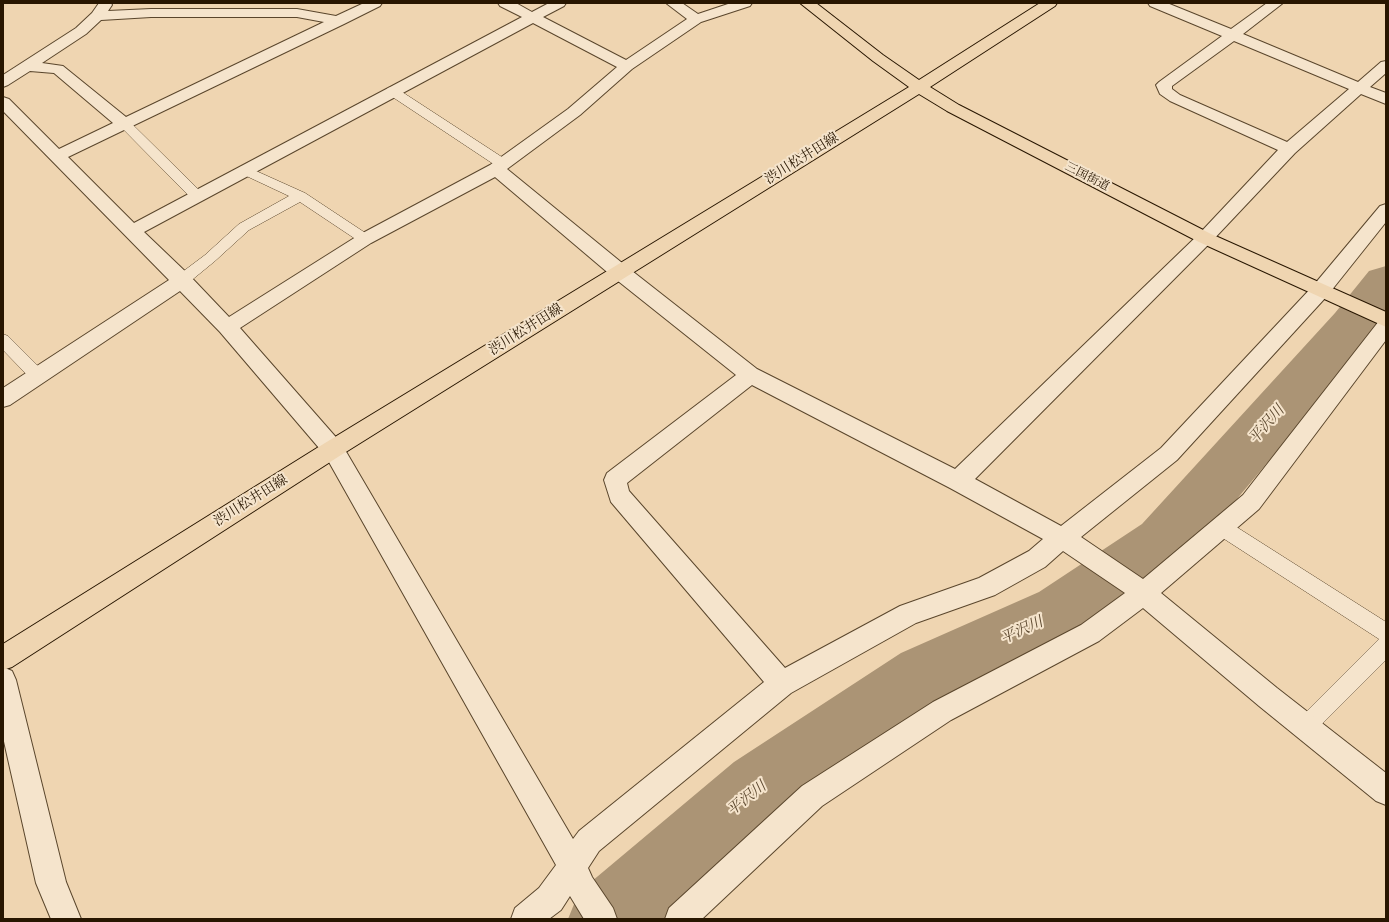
<!DOCTYPE html>
<meta charset="utf-8">
<style>
body{margin:0}
#map{position:relative;width:1389px;height:922px;overflow:hidden;background:#efd5b1;font-family:Alegreya,serif}
canvas{display:block}
.frame{position:absolute;inset:0;border:4px solid #281600;pointer-events:none}
</style>
<div id="map">
<canvas width="1389" height="922"></canvas>
<div class="frame"></div>
</div>
<script>
const ctx = document.querySelector('canvas').getContext('2d');
ctx.lineJoin = 'round';
const toPath = rows => new Path2D(rows.map(r => 'M' + r).join(''));
function fill(path, color) { ctx.fillStyle = color; ctx.fill(path, 'evenodd'); }
function trace(path, color, width, dash) { ctx.strokeStyle = color; ctx.lineWidth = width; ctx.lineCap = dash ? 'butt' : 'round'; ctx.setLineDash(dash || []); ctx.stroke(path); }
function drawText(font, color, halo, rows, align = 'center') {
  ctx.font = font + ' Alegreya,"Noto Serif JP",serif'; ctx.lineWidth = 4; ctx.setLineDash([]); ctx.textBaseline = 'middle'; ctx.strokeStyle = halo; ctx.fillStyle = color; for (const [text, x, y, turn = 0] of rows) {
    ctx.save(); ctx.translate(x, y); ctx.rotate((+turn || 0) * Math.PI / 180); ctx.textAlign = isNaN(turn) ? turn : align; if (halo) ctx.strokeText(text, 0, 0); ctx.fillText(text, 0, 0); ctx.restore();
  }
}
fill(toPath([
 [1386,266,1386,318,1371,339,1184,562,1083,634,947,699,784,812,664,919,568,919,579,892,734,762,901,653,1039,592,1142,524,1335,313,1369,271,1386,266]
]), '#ab9475');
const lane = toPath([
 [392,87,396,88,508,161,509,164,508,167,498,167,388,94,386,91,388,88,392,87],
 [125,120,129,121,202,193,204,196,202,199,197,200,192,199,121,127,119,124,121,121,125,120],
 [245,166,305,193,370,236,372,239,370,242,365,244,360,242,300,202,249,230,215,261,187,284,182,285,177,284,175,280,177,276,205,255,239,224,289,196,240,173,239,170,240,167,245,166],
 [3,334,8,336,44,372,46,376,44,380,38,382,32,380,3,350,3,334],
 [1221,519,1227,521,1386,622,1386,660,1312,734,1305,737,1298,734,1295,727,1298,720,1379,639,1215,533,1212,527,1215,521,1221,519]
]);
const street = toPath([
 [99,3,111,3,112,5,108,11,151,9,297,9,336,16,364,3,382,3,380,6,344,24,68,157,134,223,522,17,500,6,498,3,516,3,532,12,549,3,566,3,564,6,543,17,626,60,687,19,666,3,682,3,698,14,731,3,752,3,750,6,701,22,632,69,580,115,507,169,627,267,757,369,955,469,1199,234,1278,150,1170,101,1160,94,1156,85,1159,82,1222,36,1150,6,1148,3,1167,3,1231,29,1267,3,1283,3,1243,34,1358,82,1381,62,1386,61,1386,73,1370,87,1386,93,1386,104,1361,94,1295,153,1211,242,975,479,1061,526,1161,448,1313,286,1380,206,1386,204,1386,222,1327,296,1177,460,1081,537,1143,579,1243,495,1379,321,1386,319,1386,340,1259,509,1161,593,1277,688,1386,773,1386,805,1376,801,1259,706,1143,608,1099,641,951,720,822,806,702,919,665,919,669,908,802,786,933,702,1081,625,1125,593,1063,551,1045,567,995,595,916,623,791,693,599,851,588,868,592,877,613,908,617,919,584,919,570,896,561,910,549,919,511,919,515,908,539,888,556,865,325,455,220,332,180,291,10,405,3,407,3,388,169,280,3,111,3,97,9,99,59,149,113,123,54,73,30,71,8,85,3,87,3,75,76,28,92,13,99,3],
 [151,17,297,17,324,22,126,117,63,66,42,63,86,34,101,20,151,17],
 [533,23,617,67,568,109,490,165,359,235,229,317,189,275,144,232,533,23],
 [1234,41,1349,89,1287,142,1180,95,1172,89,1172,86,1234,41],
 [495,177,613,277,736,375,607,473,604,480,611,502,764,682,579,831,573,839,341,443,240,328,371,243,495,177],
 [752,385,950,488,1043,539,1029,551,979,578,900,606,785,668,629,491,627,483,752,385],
 [3,667,12,671,16,680,66,882,81,919,51,919,36,883,3,737,3,667]
]);
const primary = toPath([
 [800,3,816,3,883,55,919,80,1040,3,1057,3,1055,6,930,87,959,105,1211,234,1386,312,1386,327,1199,242,947,111,919,94,341,455,12,667,3,670,3,644,325,443,909,87,873,61,800,3]
]);
trace(lane, '#5a462c', 1);
trace(street, '#5a462c', 2);
trace(primary, '#281600', 2);
fill(lane, '#f5e4cc');
fill(street, '#f5e4cc');
fill(primary, '#efd5b1');
drawText('12px', '#281600', '#f5e4cc', [
 ["三国街道",1087,177,27]
]);
drawText('14px', '#281600', '#f5e4cc', [
 ["渋川松井田線",802,159,-32],
 ["渋川松井田線",526,330,-32],
 ["渋川松井田線",251,501,-32]
]);
drawText('italic 15px', '#5c482f', '#f5e4cc', [
 ["平沢川",1267,425,-49],
 ["平沢川",1022,631,-25],
 ["平沢川",747,799,-39]
]);
</script>
